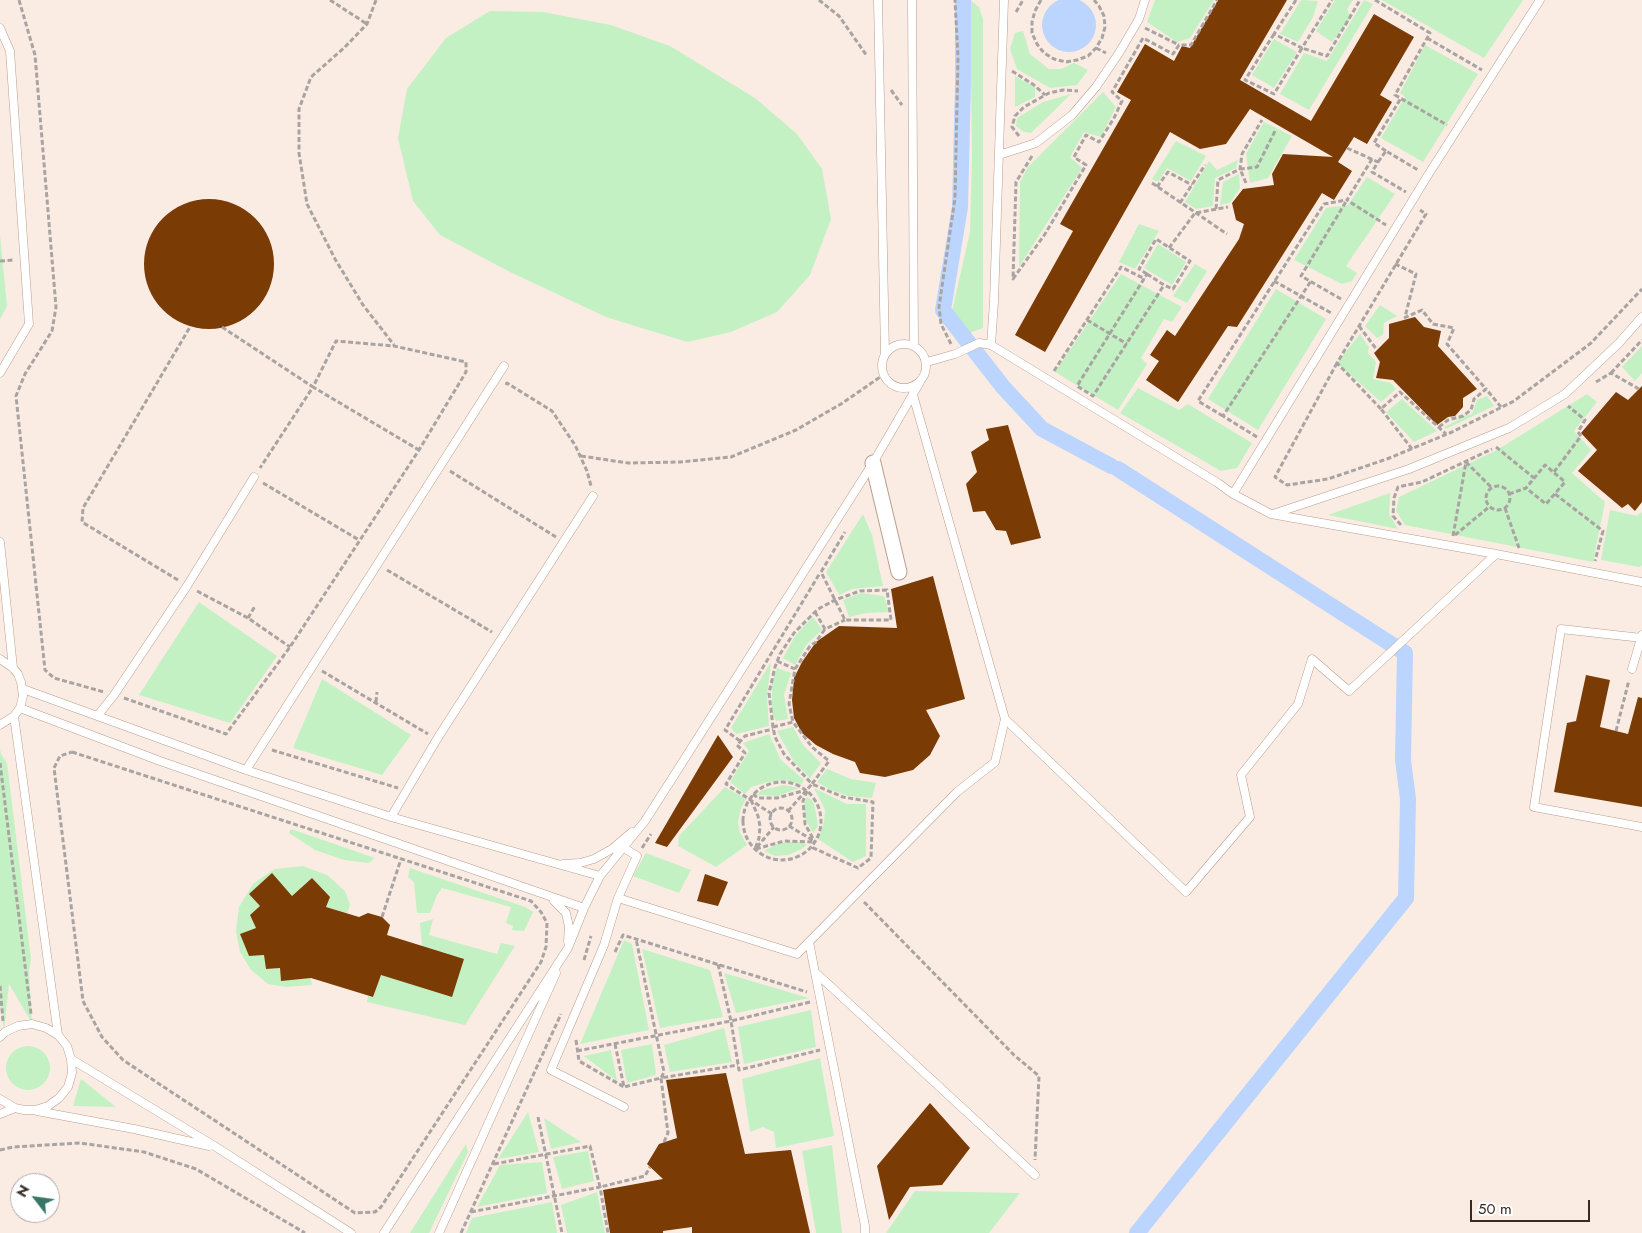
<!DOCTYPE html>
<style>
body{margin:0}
#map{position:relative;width:1642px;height:1233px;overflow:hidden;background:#fbfbfb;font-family:Jost,sans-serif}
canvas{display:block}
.north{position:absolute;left:10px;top:1173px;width:50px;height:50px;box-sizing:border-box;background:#fff;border:1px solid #afaaa8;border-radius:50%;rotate:300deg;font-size:14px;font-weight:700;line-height:20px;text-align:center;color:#362b25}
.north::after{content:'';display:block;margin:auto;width:18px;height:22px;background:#387766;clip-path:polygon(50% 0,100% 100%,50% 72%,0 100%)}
.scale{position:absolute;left:1470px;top:1200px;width:120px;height:22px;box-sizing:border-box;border:2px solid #362b25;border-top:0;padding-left:6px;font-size:15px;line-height:18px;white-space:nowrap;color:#362b25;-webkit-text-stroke:4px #fff;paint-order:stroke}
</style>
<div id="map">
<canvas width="1642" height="1233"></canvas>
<div class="north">N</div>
<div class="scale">50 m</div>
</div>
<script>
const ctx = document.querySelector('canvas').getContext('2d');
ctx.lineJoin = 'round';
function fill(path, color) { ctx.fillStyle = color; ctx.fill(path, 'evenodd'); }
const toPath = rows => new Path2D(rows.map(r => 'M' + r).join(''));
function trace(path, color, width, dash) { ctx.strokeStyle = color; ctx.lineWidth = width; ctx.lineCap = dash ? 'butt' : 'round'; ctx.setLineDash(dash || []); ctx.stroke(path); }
fill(toPath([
 [0,0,1642,0,1642,1233,0,1233],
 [20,1183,50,1183,50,1213,20,1213]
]), '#fbece3');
fill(toPath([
 [970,0,979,7,983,19,983,328,967,334,956,327,952,311,970,232,972,157],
 [1155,0,1214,0,1190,38,1177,42,1147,22],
 [1301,0,1318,1,1313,17,1298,42,1280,34],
 [1335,0,1353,0,1347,9,1351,18,1332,42,1316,31],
 [1364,0,1373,4,1309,110,1280,94,1304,53,1327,61],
 [1382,0,1523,0,1484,58],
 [490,11,543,12,611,25,670,46,755,98,797,134,822,169,831,219,810,275,777,312,731,332,687,342,606,317,510,272,440,235,413,201,398,138,407,89,446,38],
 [1023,31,1030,54,1049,69,1061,69,1074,63,1088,70,1077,85,1050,88,1017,69,1010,49,1015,33],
 [1274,39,1297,52,1274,88,1252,75],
 [1425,45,1478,74,1423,162,1381,138,1405,97,1400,93],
 [1015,76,1035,87,1035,97,1015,107],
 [1103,92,1116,107,1101,137,1084,132,1070,157,1082,168,1019,267,1020,182,1028,167],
 [1071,94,1031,133,1024,132,1016,126,1017,118,1043,102],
 [1264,122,1292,136,1268,178,1250,183,1246,154],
 [1176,141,1206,156,1191,181,1167,168,1158,182,1152,179],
 [1238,160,1236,168,1215,178,1213,206,1196,209,1185,202,1209,161,1217,170],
 [1239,174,1240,188,1230,203,1220,205,1223,182],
 [1367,177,1395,194,1346,266,1357,273,1352,281,1342,284,1294,260,1326,208,1348,205],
 [1139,224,1159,231,1135,269,1119,262],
 [0,235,7,306,0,319],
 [1158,244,1186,262,1172,285,1144,268],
 [1195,264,1207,271,1187,303,1173,296],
 [1121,274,1182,307,1172,322,1164,319,1141,358,1147,364,1118,410,1055,372],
 [1276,289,1326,319,1258,430,1208,399],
 [1380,305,1397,316,1384,323,1383,335,1377,338,1365,326],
 [1360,334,1369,347,1368,353,1376,362,1373,379,1391,383,1396,389,1381,402,1337,363],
 [1642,346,1642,373,1635,381,1622,367],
 [1138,388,1179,410,1188,404,1252,443,1237,468,1221,471,1120,413],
 [1587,394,1597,402,1574,431,1591,450,1572,473,1605,502,1593,562,1405,525,1396,511,1399,497,1497,450],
 [1487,396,1494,406,1446,429,1444,427,1458,420,1458,417,1472,414,1477,400],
 [1402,399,1437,431,1414,442,1386,412],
 [1390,493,1389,514,1398,529,1328,515],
 [1610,510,1637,516,1642,512,1642,565,1640,567,1601,560],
 [863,514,872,535,883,586,852,589,839,595,826,572],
 [861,593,884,596,889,612,866,613,849,617,843,600],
 [199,602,277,656,230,723,139,695],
 [813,617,822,630,806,645,795,665,783,658,795,636],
 [771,662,767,695,769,726,736,734,731,728],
 [777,668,791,673,784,695,788,719,776,721,772,714,772,683],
 [322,679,411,735,382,775,293,748],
 [793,727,803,745,821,763,810,778,794,762,777,731],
 [769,734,781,760,804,780,801,785,785,780,768,782,751,787,745,794,730,782,749,751,743,743],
 [0,749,1,754,7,763,31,959,29,972,32,1023,9,984,4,1030,0,1004],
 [827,769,851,779,876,783,872,798,848,796,831,790,817,782],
 [784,785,799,788,778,796,757,795,762,790],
 [725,787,746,799,741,808,738,822,740,833,747,845,716,867,678,846,679,836],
 [814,788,847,804,866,804,866,856,853,862,818,839,824,822,825,810],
 [807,797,813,801,816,813,818,826,813,833,805,818,804,804],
 [291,829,375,858,369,863,344,860,315,850,289,833],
 [790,842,800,842,807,845,800,850,788,855,775,856,764,851,777,844],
 [646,853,691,870,679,893,633,876],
 [303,866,327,875,345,891,350,905,347,913,326,907,329,897,312,878,292,896,272,874,249,894,260,906,250,915,256,928,240,934,249,956,264,955,266,969,280,968,281,980,311,978,312,985,286,987,268,984,251,970,240,952,236,931,239,907,253,884,264,876,275,869],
 [410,868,525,907,533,912,524,931,512,930,513,926,506,923,511,907,442,888,437,895,430,913,417,913,414,882,408,877],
 [433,919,429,935,497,954,501,943,515,946,465,1025,367,1002,368,996,373,997,381,975,422,946,420,923],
 [624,940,632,944,649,1030,580,1044],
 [642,949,710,970,723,1017,660,1028],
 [724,973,809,998,736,1013],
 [811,1010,816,1047,744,1064,738,1027],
 [724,1028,732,1062,670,1072,664,1045],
 [652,1044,656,1075,627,1083,621,1050],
 '6 1068a22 22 0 1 1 44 0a22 22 0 1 1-44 0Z',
 [611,1050,617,1081,584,1056],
 [820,1058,834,1136,776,1148,774,1132,763,1127,750,1132,742,1079],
 [81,1079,116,1107,73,1106],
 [528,1112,539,1152,498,1159],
 [544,1118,581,1142,551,1149],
 [466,1144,468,1152,429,1233,410,1233],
 [832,1145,842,1233,816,1233,802,1151],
 [588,1151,594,1181,562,1189,553,1157],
 [542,1162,547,1193,477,1207,500,1165],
 [915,1191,1020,1193,989,1233,886,1233],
 [597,1192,605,1233,567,1233,561,1205],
 [552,1202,557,1233,466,1233,472,1218]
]), '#c3f1c4');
fill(toPath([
 '1042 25a27 27 0 1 1 54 0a27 27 0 1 1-54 0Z'
]), '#bbd5fe');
trace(toPath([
 [963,0,963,83,960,207,943,310,1003,387,1042,429,1111,466],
 [1118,469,1405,653,1403,760,1408,799,1406,898,1137,1233]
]), '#bbd5fe', 16);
fill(toPath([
 [1218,0,1287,0,1240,80,1311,121,1374,14,1414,37,1380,95,1392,102,1367,144,1354,137,1338,162,1352,171,1334,200,1322,193,1237,327,1228,326,1178,402,1146,380,1159,361,1150,355,1167,330,1175,336,1239,239,1244,224,1236,220,1232,203,1243,189,1274,185,1272,174,1283,154,1333,157,1250,109,1226,144,1200,149,1170,132,1045,352,1015,335,1073,231,1060,224,1131,100,1117,92,1145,44,1174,61,1182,46,1190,48],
 '144 264a65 65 0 1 1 130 0a65 65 0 1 1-130 0Z',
 [1415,317,1424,327,1441,331,1438,346,1477,389,1463,398,1463,407,1455,416,1448,417,1437,425,1393,380,1376,378,1380,362,1374,353,1389,338,1389,324],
 [1642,386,1642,502,1635,511,1628,504,1622,508,1578,471,1597,450,1581,433,1616,392,1628,400],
 [1008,425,1041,538,1011,545,1006,531,996,530,985,511,973,512,966,484,977,472,971,452,989,440,986,429],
 [933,576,965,699,926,710,940,736,930,755,913,770,885,777,860,773,855,762,833,754,816,745,802,733,794,718,792,700,794,678,802,662,816,642,839,626,897,628,891,589],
 [1586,675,1610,680,1600,727,1628,734,1638,697,1642,698,1642,807,1554,792,1567,723,1576,721],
 [718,735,733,757,667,847,655,843],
 [272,873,292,896,312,878,330,897,326,907,359,917,368,913,382,917,390,925,387,935,464,959,452,997,381,975,373,997,311,978,281,981,280,968,266,969,264,955,249,956,240,934,256,928,250,915,260,906,249,894],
 [705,874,728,882,718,906,697,901],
 [726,1073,745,1154,791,1150,810,1233,692,1233,692,1227,663,1231,663,1233,610,1233,603,1190,663,1179,647,1164,659,1144,677,1138,666,1080],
 [930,1103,970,1148,942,1185,910,1187,889,1220,877,1166]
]), '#7a3b05');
const service = toPath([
 [878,0,885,354],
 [912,0,914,345],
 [0,28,10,51,29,324,0,373],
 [999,155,1036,143,1072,115,1096,87,1119,53,1139,19,1145,0],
 '882 366a22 22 0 1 1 44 0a22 22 0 1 1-44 0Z',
 [991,345,994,302,1004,0],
 [927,362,955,354,979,343,991,345,1218,483,1233,494,1271,514,1496,554,1642,582],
 [1233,494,1428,175,1540,0],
 [1273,514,1409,469,1509,428,1565,394,1619,343,1642,317],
 [0,542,13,668],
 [1642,638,1561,629,1534,807,1642,827],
 [0,659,13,668,18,674,21,682,23,696,20,708,14,716,0,725],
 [1632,669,1642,635],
 [23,689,246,770,391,817,600,876],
 [20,708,160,761,584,908],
 [98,715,114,695,187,586,254,477],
 [14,716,58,1035],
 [1005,719,1186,892,1250,817,1241,775,1298,704,1312,659,1349,691,1496,554],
 [246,770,504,366],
 [391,817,437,739,593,496],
 [563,864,580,863,594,859,612,849,632,832],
 [618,898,797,954,957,792,995,762,1005,719,913,395],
 [554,901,566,913,569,927,568,941],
 [809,942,865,1226,865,1233],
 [815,972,1035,1175],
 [0,1037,5,1032,18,1026,32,1024,46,1028,58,1035,67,1046,71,1059,72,1073,68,1087,59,1098,48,1106,35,1110,24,1110,15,1108,0,1099],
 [71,1059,216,1147,351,1233],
 [624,1107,551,1070,604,945,618,898,637,856,624,848],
 [37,1111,134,1129,209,1146],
 [0,1114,15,1108],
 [384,1233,568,948,584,908,600,876,645,821,873,463,920,382],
 [439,1233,556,973]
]);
const minor = toPath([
 [873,463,899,572]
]);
trace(service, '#ba9e8e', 9);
trace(minor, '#ba9e8e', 17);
trace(toPath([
 [19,0,35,55,56,307,52,331,25,374,16,396,45,670,54,678,104,692],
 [330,0,367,24],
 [376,0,367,24,344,48,311,77,299,109,299,153,307,204,335,259,363,305,394,345],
 [819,0,839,16,867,56],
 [1041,0,1035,11,1032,22,1032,33,1037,44,1044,53,1054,59,1066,62,1077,60,1088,56,1096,48,1102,38,1105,27,1104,16,1099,6,1094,0],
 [1296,0,1274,34,1302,48,1332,0],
 [1375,0,1430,33,1395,95,1447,125],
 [1016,12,1023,0],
 [1145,28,1179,45],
 [1274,34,1245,80,1274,94,1302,48,1327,56,1360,0],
 [1427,38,1482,70],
 [1096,48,1106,53],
 [1012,71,1034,85,1045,95],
 [891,90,902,105],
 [1019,136,1012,127,1015,116,1024,107,1049,93,1063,90,1078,91],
 [1347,148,1378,162,1372,172,1406,192],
 [1386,151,1374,143,1401,98],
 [1032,156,1016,182,1013,279,1045,234,1086,165,1074,157,1086,135,1099,142,1114,118,1122,101,1112,92,1143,38,1173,54,1179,45,1191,45,1217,0],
 [1372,159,1347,200,1386,225],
 [1378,162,1386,151,1418,170],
 [1152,183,1227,234],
 [1246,183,1240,169,1257,167,1276,129],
 [1157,187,1168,172,1192,185],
 [1180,203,1205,165],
 [1216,209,1218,180,1240,169,1242,154,1262,120],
 [1169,248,1195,213,1228,207],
 [0,261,14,260],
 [1395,264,1416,274,1405,317],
 [1147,274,1164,285,1093,396,1077,386,1147,274],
 [1147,274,1139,269,1156,239,1190,261,1173,289,1164,285],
 [1274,281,1333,314],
 [1341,299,1301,276,1347,200],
 [1404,318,1422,310,1433,324,1454,328,1447,344,1486,389],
 [1087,320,1127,344],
 [1359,326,1377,350],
 [222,327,313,387,260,468],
 [951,344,941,324,939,307,955,198,958,57,955,0],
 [1337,363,1275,477,1287,485,1328,479,1387,459,1452,432,1514,401,1591,343,1642,289],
 [1054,371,1121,267,1145,279],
 [1611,373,1642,340],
 [1596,382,1611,373,1639,389],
 [506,385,507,383,552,411,575,445,587,471,591,486],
 [1381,409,1337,363,1426,214,1420,210],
 [1223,416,1198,401,1324,204,1346,200],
 [1439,427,1448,420,1463,416,1471,410,1474,399,1486,389,1501,407],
 [1257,437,1223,416,1311,281],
 [1496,447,1534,478],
 [1412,449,1381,409,1400,392,1446,434],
 [581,456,628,463,680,462,731,457,796,430,841,404,883,375],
 [450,471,556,537],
 [1554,472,1581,436,1578,432,1585,420,1568,406],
 [263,483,359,540],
 '1486 498a12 12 0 1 1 24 0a12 12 0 1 1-24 0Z',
 [1509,494,1526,488,1545,465,1565,482,1546,504,1526,488],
 [1555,494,1603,531,1595,561],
 [1505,508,1519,548],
 [1401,525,1393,516,1394,498,1398,487,1422,482,1492,449],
 [1455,535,1489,507],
 [1453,536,1466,462,1492,488],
 [387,570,492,632],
 [178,580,82,522,83,508,190,327],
 [197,591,248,618,290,647],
 [815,612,825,629,845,620],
 [248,618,255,606],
 [777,661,795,669,789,704,793,722],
 [795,669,810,646,816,642,825,629],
 [322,671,428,734],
 [124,698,226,734,290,647,419,450,466,372,466,362,394,346,336,341,313,387,419,450],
 [376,702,377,692],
 [773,727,793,722,812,747,829,761,812,784,784,754,775,737,773,727,769,693,775,667,780,654,794,633,818,609,835,600,860,591,887,590,891,620,845,620,821,572,845,532],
 [1616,731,1629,680],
 [740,741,725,730,820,573],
 [272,750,398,788],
 [72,752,531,901,541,912,547,923,546,947,541,962,381,1207,375,1212,355,1213,123,1060,102,1037,83,1001,54,768,60,756,72,752],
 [0,763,31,1014],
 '743 821a39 39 0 1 1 78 0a39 39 0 1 1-78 0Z',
 [807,791,803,801,805,824,815,842],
 [753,794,758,798,777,798,806,790],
 [751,800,758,816,760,826,759,838,755,849],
 '770 819a11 11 0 1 1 22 0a11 11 0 1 1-22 0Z',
 [788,811,812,784,843,797,873,802,871,858,858,868,811,847],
 [772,814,726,784,745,753,737,745,745,736,773,729],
 [789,826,814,841],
 [757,847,774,827],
 [642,848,651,834],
 [756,849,784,841,815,842],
 [864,902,1014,1055,1039,1076,1035,1160],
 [382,917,401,859],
 [615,952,623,935,807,992],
 [584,960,591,936],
 [0,986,3,1021],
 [810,1002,731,1021,739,1070,820,1050],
 [576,1040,579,1061,624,1087],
 [615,1044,624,1087,661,1078,664,1072,636,939],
 [577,1051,731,1021,718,964],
 [538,1117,562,1233],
 [664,1142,668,1133,661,1078,738,1065],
 [0,1150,13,1147,80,1143,144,1152,196,1169,305,1233],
 [494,1164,590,1146,600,1187,645,1176,650,1167],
 [471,1212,600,1187,608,1233],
 [461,1233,561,1014]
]), '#a9a4a2', 3, [5, 2.5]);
trace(service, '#fff', 8);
trace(minor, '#fff', 15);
</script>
